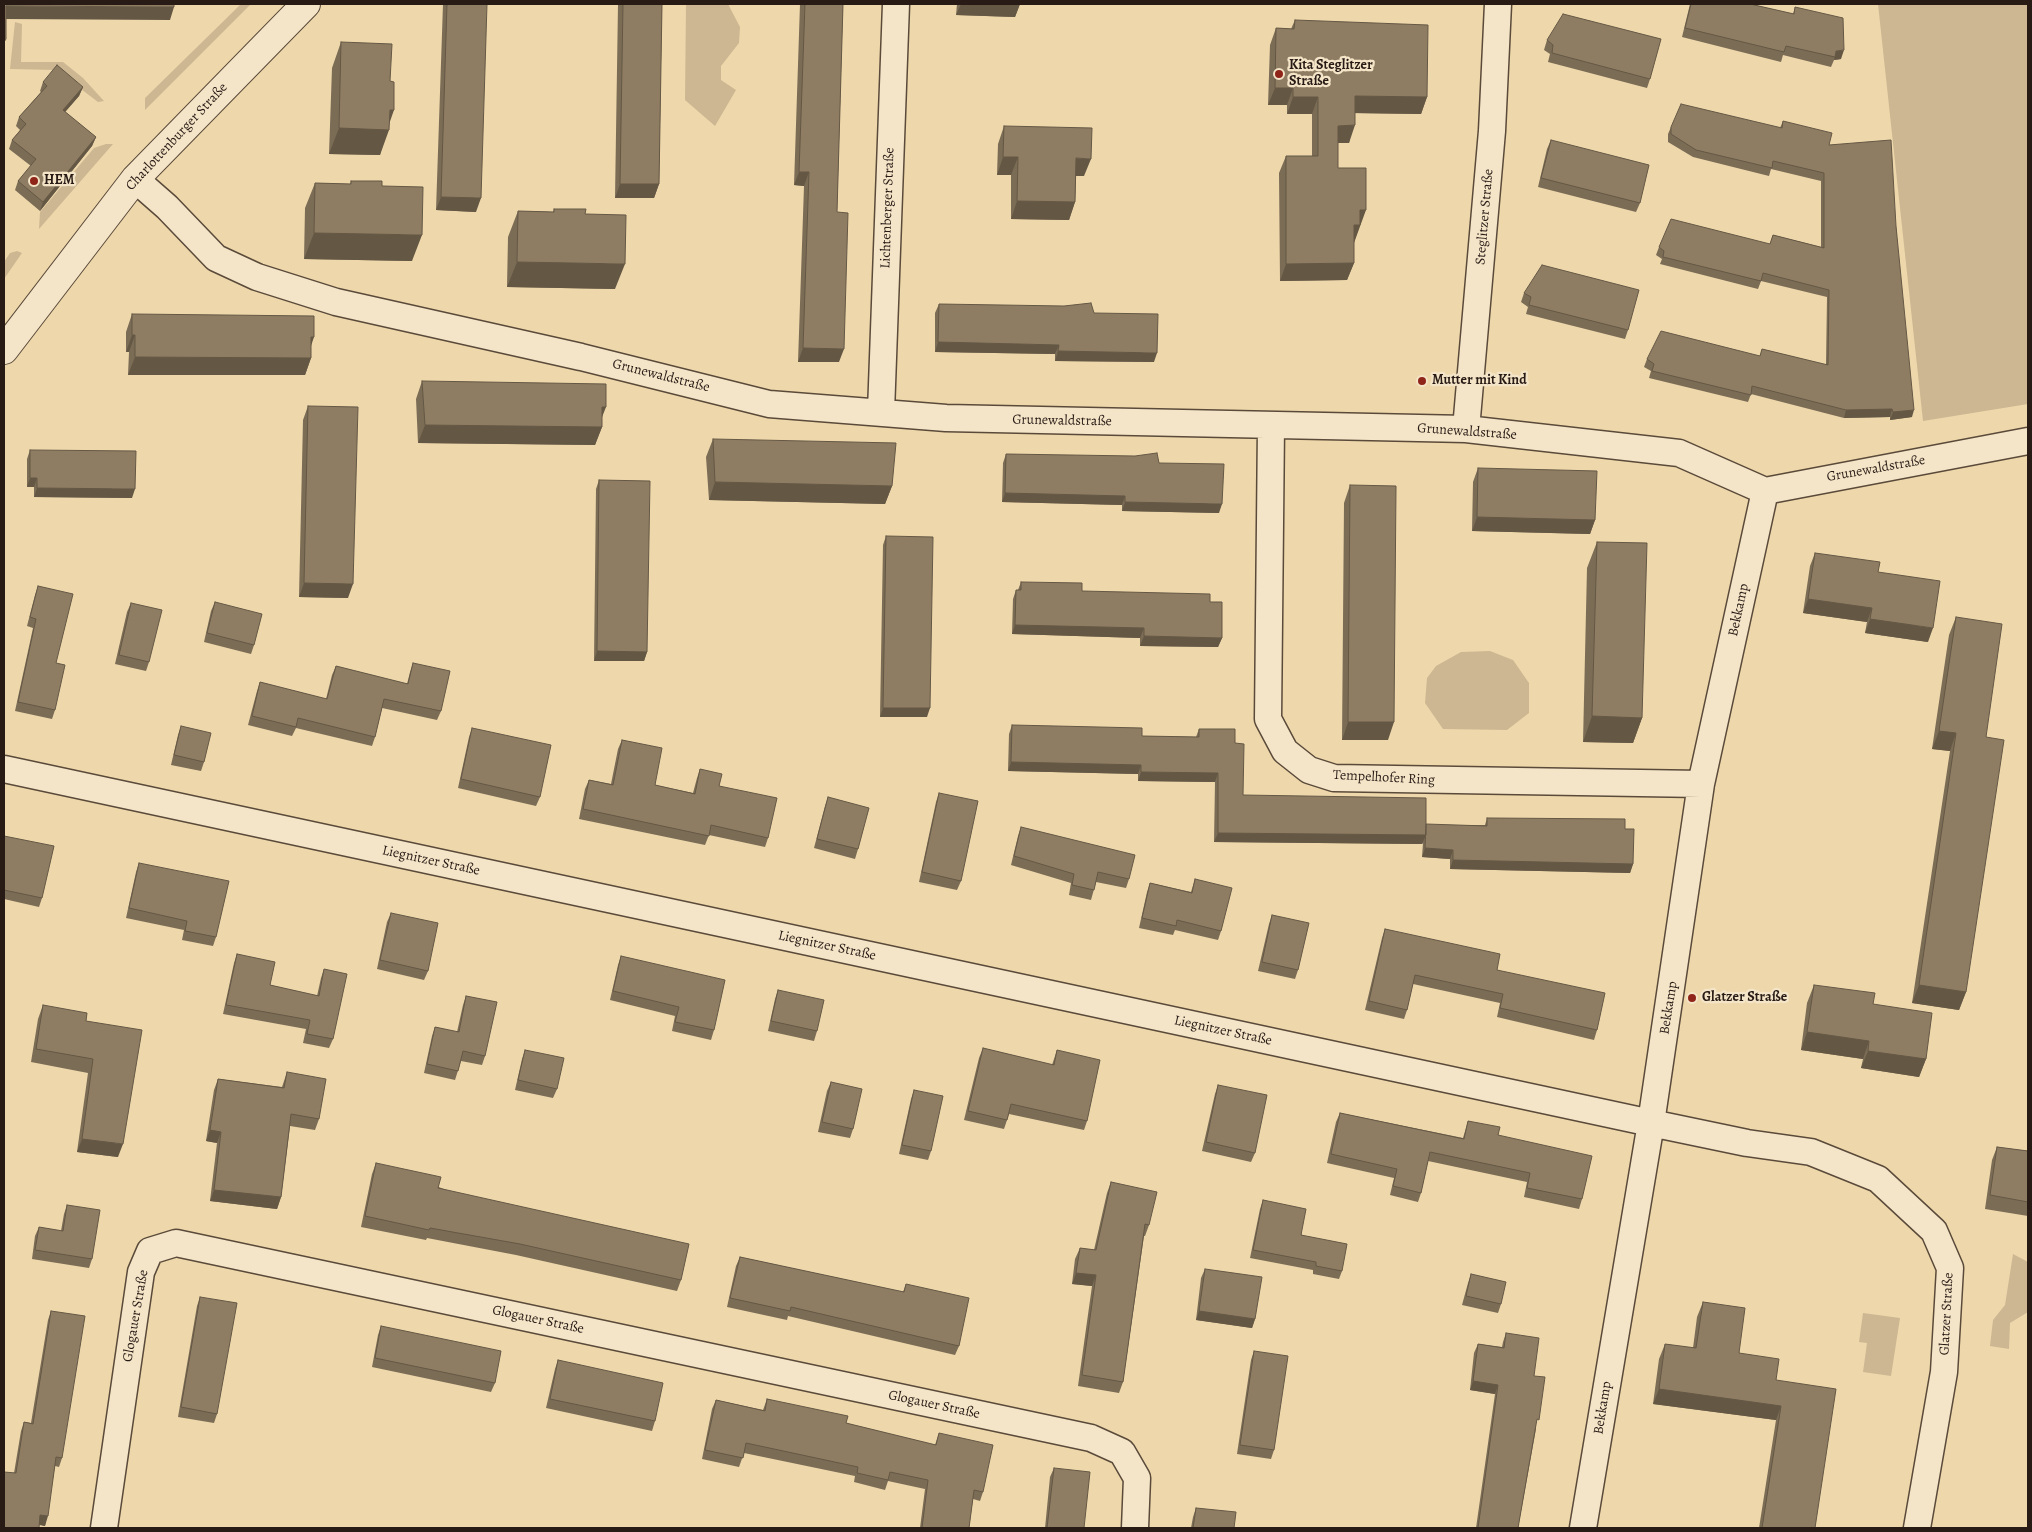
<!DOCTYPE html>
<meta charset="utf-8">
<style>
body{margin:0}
#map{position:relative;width:2032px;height:1532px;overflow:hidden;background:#eed7ab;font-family:Alegreya,serif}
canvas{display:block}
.frame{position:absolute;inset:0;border:5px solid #281b15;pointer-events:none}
</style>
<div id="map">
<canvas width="2032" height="1532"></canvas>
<div class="frame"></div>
</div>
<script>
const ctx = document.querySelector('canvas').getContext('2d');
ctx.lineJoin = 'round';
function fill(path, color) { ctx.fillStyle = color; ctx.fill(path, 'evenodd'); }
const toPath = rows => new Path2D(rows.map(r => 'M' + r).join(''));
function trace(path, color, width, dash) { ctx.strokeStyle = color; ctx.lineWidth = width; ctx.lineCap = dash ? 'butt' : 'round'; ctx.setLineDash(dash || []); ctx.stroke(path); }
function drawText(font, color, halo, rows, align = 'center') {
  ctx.font = font + ' Alegreya,serif'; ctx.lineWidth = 4.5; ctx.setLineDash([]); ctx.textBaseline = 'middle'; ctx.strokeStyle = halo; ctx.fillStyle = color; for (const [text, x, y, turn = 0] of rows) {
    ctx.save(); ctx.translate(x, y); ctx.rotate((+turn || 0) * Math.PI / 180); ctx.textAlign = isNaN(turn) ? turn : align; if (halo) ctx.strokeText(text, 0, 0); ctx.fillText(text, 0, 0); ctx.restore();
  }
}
fill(toPath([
 [241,4,251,4,145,110,145,98],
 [686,4,728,4,740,27,739,43,721,66,721,80,736,90,715,126,685,100],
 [1878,4,2028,4,2028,404,1923,421],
 [15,22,22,24,21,62,63,62,83,78,104,101,98,102,56,70,10,69],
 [106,144,113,144,39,229,40,212,94,148],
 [17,251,22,253,4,279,4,262,10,253],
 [1490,651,1513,660,1529,683,1529,713,1507,730,1443,729,1425,703,1427,678,1436,666,1461,652],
 [2013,1254,2028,1262,2028,1312,2010,1323,2009,1349,1990,1346,1993,1320,2005,1305],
 [1863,1313,1900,1318,1891,1376,1863,1372,1867,1343,1859,1342]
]), '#ccb792');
const minor = toPath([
 [135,179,167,207,216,258,257,277,336,302,581,357,769,404,946,418,1466,429,1679,453,1765,491,2028,441],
 [881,412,896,4],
 [1271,425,1268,719,1285,751,1309,770,1334,778,1701,784],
 [1466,429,1492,131,1498,4],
 [4,769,1651,1123,1747,1143,1811,1152,1878,1179,1934,1231,1950,1268,1944,1372,1917,1528],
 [104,1528,141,1272,150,1251,176,1243,1091,1438,1122,1452,1137,1478,1135,1528],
 [1583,1528,1651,1123,1701,784,1765,491]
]);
const tertiary = toPath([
 [4,350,135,179,306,4]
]);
trace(minor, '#5a4a3a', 29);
trace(tertiary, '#5a4a3a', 30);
trace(minor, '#f4e5c8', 26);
trace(tertiary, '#f4e5c8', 28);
fill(toPath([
 [443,4,447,4,476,212,436,210],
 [618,4,662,4,659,184,654,198,615,198],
 [800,4,843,4,837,212,839,362,798,362,804,186,794,185],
 [957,4,1020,4,1015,17,956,15],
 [1690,4,1750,4,1793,14,1795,7,1841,59,1834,60,1831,67,1783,55,1781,62,1682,37],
 [1295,20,1427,97,1421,114,1355,113,1349,143,1338,143,1338,168,1360,227,1359,227,1354,242,1354,263,1347,280,1280,281,1279,173,1286,156,1312,156,1312,114,1287,114,1287,105,1268,105,1270,45,1276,28,1291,29],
 [1547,40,1650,79,1647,88,1548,62,1550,54,1544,50],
 [341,42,389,122,380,155,329,154,332,68],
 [43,82,83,87,79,96,65,112,96,137,92,146,40,211,15,190,18,181,31,166,9,149,12,140,20,130,16,126,19,117,41,92,40,91],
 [1783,121,1829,145,1896,226,1912,417,1890,420,1890,417,1844,418,1751,394,1748,402,1649,378,1651,371,1644,367,1647,359,1760,356,1762,349,1826,365,1827,297,1761,281,1758,289,1660,264,1662,259,1656,255,1659,247,1770,244,1773,235,1821,247,1821,181,1771,169,1769,176,1693,157,1668,142,1668,134,1671,127,1780,128],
 [1004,126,1084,176,1076,176,1075,202,1069,220,1011,219,1011,175,997,175,998,144],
 [1551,140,1640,203,1636,212,1538,187,1547,149],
 [351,181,382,186,412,261,304,259,305,208,315,183,350,184],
 [554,209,585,214,615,289,507,287,508,237,518,211,553,212],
 [1524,293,1628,330,1625,339,1526,314,1528,307,1521,302],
 [939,304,1094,313,1154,362,1055,361,1055,354,935,352,935,313],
 [132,314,311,345,311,358,305,375,128,375,129,352,126,352,126,332],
 [422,381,602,417,602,427,595,445,418,443,416,399],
 [308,406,348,598,299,597,303,420],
 [713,439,892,486,885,504,709,500,706,457],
 [30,450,132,498,34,497,34,487,27,487,27,459],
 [1006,454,1159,463,1219,513,1122,511,1122,505,1002,502,1003,463],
 [1478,468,1595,520,1590,534,1472,531,1473,482],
 [599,480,647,652,644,661,594,661,596,489],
 [1350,485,1388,740,1342,740,1344,503],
 [886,536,927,717,880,717,883,545],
 [1597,542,1642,718,1633,743,1583,742,1587,568],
 [1815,553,1878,572,1928,642,1865,633,1867,622,1803,613,1810,566],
 [1021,582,1082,591,1210,602,1222,638,1218,647,1140,646,1140,638,1012,634,1013,599,1016,590,1018,590],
 [38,586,55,710,52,719,15,711,33,628,27,626,35,595],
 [215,602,254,645,251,654,204,642,211,611],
 [131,603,149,662,146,671,115,664,127,612],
 [1956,617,1966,992,1959,1010,1912,1003,1950,751,1932,749,1949,635],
 [413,663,441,711,437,720,382,708,375,737,372,746,296,728,292,736,248,725,257,691,260,682,326,699,332,675,336,666,407,684,410,672],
 [1012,725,1142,736,1196,737,1199,729,1235,743,1243,795,1426,826,1485,825,1487,818,1625,829,1633,864,1630,873,1450,869,1450,859,1422,857,1423,843,1422,844,1214,842,1215,782,1138,781,1138,774,1008,771,1009,734],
 [181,726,204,762,201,771,171,765,178,735],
 [472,728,540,797,536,806,458,788,469,737],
 [622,740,655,785,693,793,697,778,700,769,719,786,768,838,765,847,709,835,705,845,579,819,585,789,589,780,611,784,618,749],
 [939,793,961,881,957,890,919,882,936,802],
 [828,797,858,849,855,859,814,848,825,806],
 [1021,827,1129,879,1126,888,1096,882,1091,900,1069,895,1071,883,1011,865,1018,836],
 [4,838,42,898,39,907,4,899],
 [139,863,216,937,213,946,182,940,184,930,126,918,136,872],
 [1195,879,1221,931,1218,940,1175,930,1173,935,1139,928,1147,892,1150,883,1191,892],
 [391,913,428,971,424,980,377,969,387,922],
 [1272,915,1298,970,1295,979,1258,971,1269,924],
 [1385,929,1497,970,1597,1030,1594,1040,1497,1017,1500,1003,1413,984,1407,1010,1404,1019,1365,1010,1382,938],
 [237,954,270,985,317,996,321,978,324,969,333,1039,329,1048,303,1043,306,1029,223,1014,234,963],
 [621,956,714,1030,711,1040,672,1031,675,1016,610,1000,618,965],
 [1814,985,1873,1004,1926,1059,1919,1077,1861,1068,1863,1059,1801,1050,1807,1003],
 [778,990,817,1031,814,1041,768,1031,775,999],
 [466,996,485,1056,482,1065,461,1061,455,1080,424,1073,432,1036,435,1027,457,1032,463,1005],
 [43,1005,86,1021,118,1157,77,1152,88,1073,31,1062,38,1019],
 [983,1048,1052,1065,1057,1050,1087,1121,1084,1130,1009,1114,1004,1129,964,1120,979,1058],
 [525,1050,557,1089,553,1098,515,1090,522,1059],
 [287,1072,319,1119,315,1130,290,1126,281,1197,277,1209,210,1201,217,1143,206,1141,214,1090,218,1079,282,1087],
 [831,1082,853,1129,850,1138,818,1132,827,1091],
 [1218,1085,1255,1153,1251,1162,1202,1151,1215,1094],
 [914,1090,931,1151,928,1160,899,1154,911,1099],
 [1340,1113,1463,1138,1468,1121,1498,1135,1582,1199,1579,1209,1524,1197,1527,1182,1428,1161,1421,1193,1418,1202,1390,1195,1394,1178,1327,1163,1336,1122],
 [1997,1147,2028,1151,2028,1216,1985,1209,1992,1160],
 [376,1163,681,1280,677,1291,516,1255,427,1238,426,1240,361,1227,372,1174],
 [1111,1182,1149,1225,1145,1236,1144,1236,1123,1382,1119,1393,1078,1386,1092,1286,1072,1284,1075,1259,1080,1248,1094,1250,1107,1193],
 [1263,1200,1342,1271,1339,1279,1313,1274,1313,1270,1250,1258,1260,1209],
 [67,1205,92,1259,89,1268,32,1259,35,1236,39,1227,61,1231,64,1214],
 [740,1257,903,1292,906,1284,959,1346,955,1355,788,1316,787,1320,727,1307,736,1266],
 [1205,1269,1255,1319,1252,1328,1196,1320,1201,1278],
 [1471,1274,1501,1304,1498,1313,1462,1305,1468,1283],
 [200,1297,217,1414,214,1423,178,1417,197,1306],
 [1703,1302,1739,1353,1776,1380,1815,1528,1759,1528,1776,1420,1653,1404,1659,1359,1665,1344,1693,1348,1697,1317],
 [51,1311,62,1458,59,1467,55,1466,45,1526,39,1525,14,1473,21,1431,24,1422,31,1423,48,1320],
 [381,1326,495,1383,491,1392,372,1367,378,1335],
 [1506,1333,1534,1376,1536,1429,1518,1528,1476,1528,1495,1394,1470,1390,1474,1353,1478,1344,1502,1347,1503,1342],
 [1254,1351,1274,1450,1271,1459,1237,1454,1251,1360],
 [558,1360,655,1421,652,1431,546,1408,555,1369],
 [767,1399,846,1423,935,1445,939,1433,983,1492,980,1501,973,1499,969,1528,920,1528,925,1489,888,1481,885,1490,854,1482,855,1476,744,1453,739,1467,702,1459,712,1409,716,1400,763,1410],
 [1054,1468,1084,1528,1045,1528,1050,1477],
 [1196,1508,1234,1528,1191,1528,1193,1517]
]), '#7b6c55');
fill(toPath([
 [961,4,1020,4,1015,17,956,15],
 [6,6,174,7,170,20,4,19],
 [1844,50,1841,59,1834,60,1836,51],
 [83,87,79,96,59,119,63,110],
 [1275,88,1293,88,1287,105,1268,105],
 [1355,96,1427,97,1421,114,1349,113],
 [1293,97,1318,97,1312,114,1287,114],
 [390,110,394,110,387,130,389,130,380,155,329,154,339,128],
 [1355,125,1349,143,1332,143,1338,126],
 [96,137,92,146,40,211,43,202],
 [1003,157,1018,157,1011,175,997,175],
 [1076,158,1091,159,1084,176,1070,176],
 [799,172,809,172,804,186,794,185],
 [620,184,659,184,654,198,615,198],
 [441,197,481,198,476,212,436,210],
 [1017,201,1075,202,1069,220,1011,219],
 [1360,210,1366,210,1354,243,1347,243],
 [314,233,422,235,412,261,304,259],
 [517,262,625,264,615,289,507,287],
 [1354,263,1347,280,1280,281,1286,264],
 [132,335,135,335,129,352,126,352],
 [311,337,314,337,308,355],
 [938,342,1059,345,1055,354,935,352],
 [803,348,844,349,839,362,798,362],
 [1058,351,1157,353,1154,362,1055,361],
 [135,357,311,358,305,375,128,375],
 [602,407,606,407,599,425],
 [1892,409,1890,417,1844,418,1846,410],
 [1914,410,1912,417,1890,420,1893,412],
 [425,425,602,427,595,445,418,443],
 [30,478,37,478,34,487,27,487],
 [715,482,892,486,885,504,709,500],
 [37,488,135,489,132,498,34,497],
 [1005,493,1125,496,1122,505,1002,502],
 [1125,502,1222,504,1219,513,1122,511],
 [1477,517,1595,520,1590,534,1472,531],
 [304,583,353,584,348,598,299,597],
 [1808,599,1872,608,1867,622,1803,613],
 [1870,619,1933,628,1928,642,1865,633],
 [1015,625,1144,628,1140,638,1012,634],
 [1144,636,1222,638,1218,647,1140,646],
 [597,651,647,652,644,661,594,661],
 [883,708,930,708,927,717,880,717],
 [1592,716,1642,718,1633,743,1583,742],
 [1348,722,1394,722,1388,740,1342,740],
 [1939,731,1956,733,1950,751,1932,749],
 [1011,762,1141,765,1138,774,1008,771],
 [1141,772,1218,773,1215,782,1138,781],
 [1218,833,1426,835,1422,844,1214,842],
 [1425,848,1453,850,1450,859,1422,857],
 [1453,860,1633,864,1630,873,1450,869],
 [1919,985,1966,992,1959,1010,1912,1003],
 [1807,1032,1869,1041,1863,1059,1801,1050],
 [1868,1051,1926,1059,1919,1077,1861,1068],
 [210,1130,221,1132,217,1143,206,1141],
 [82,1139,123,1144,118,1157,77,1152],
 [214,1190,281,1197,277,1209,210,1201],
 [1076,1273,1096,1275,1092,1286,1072,1284],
 [1199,1311,1255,1319,1252,1328,1196,1320],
 [1473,1381,1498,1385,1495,1394,1470,1390],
 [1659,1389,1781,1406,1776,1420,1653,1404],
 [40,1515,48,1516,45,1526,37,1524]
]), '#645845');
const building = toPath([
 [4,4,174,4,174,7,6,6,6,39,4,42,4,4],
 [447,4,487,4,481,198,441,197,447,4],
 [623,4,662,4,659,184,620,184,623,4],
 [805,4,843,4,837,212,848,213,844,349,803,348,809,172,799,172,805,4],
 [1691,4,1750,4,1794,14,1795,7,1843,18,1844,50,1836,51,1835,57,1786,46,1784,52,1685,28,1691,4],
 [1563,14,1661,39,1650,79,1552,53,1553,45,1547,40,1563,14],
 [1295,20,1428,25,1427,97,1355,96,1355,125,1338,126,1338,168,1366,168,1366,210,1360,210,1360,225,1354,225,1354,263,1286,264,1286,156,1318,156,1318,97,1293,97,1293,88,1275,88,1276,28,1294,29,1295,20],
 [341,42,392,44,390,81,394,82,394,110,390,110,389,130,339,128,341,42],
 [57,65,83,87,63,110,96,137,43,202,18,181,36,159,12,140,26,124,19,117,47,86,43,82,57,65],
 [1681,104,1782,128,1783,121,1832,133,1829,145,1891,140,1896,226,1914,410,1893,412,1892,409,1846,410,1752,386,1751,395,1652,371,1654,364,1647,359,1661,331,1760,356,1762,349,1828,365,1829,290,1763,273,1761,281,1663,257,1664,251,1659,247,1671,219,1770,244,1773,235,1824,248,1824,173,1773,161,1772,168,1696,150,1671,134,1671,127,1681,104],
 [1004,126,1092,128,1091,159,1076,158,1075,202,1017,201,1018,157,1003,157,1004,126],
 [1551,140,1649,165,1640,203,1541,178,1551,140],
 [351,181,382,181,382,186,423,187,422,235,314,233,315,183,351,184,351,181],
 [554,209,586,209,585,214,626,215,625,264,517,262,518,211,554,212,554,209],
 [1542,265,1639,290,1628,330,1529,305,1531,297,1524,293,1542,265],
 [1091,303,1094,313,1158,314,1157,353,1058,351,1059,345,938,342,939,304,1064,306,1091,303],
 [132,314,314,316,314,337,311,337,311,358,135,357,135,335,132,335,132,314],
 [422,381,606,384,606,407,602,407,602,427,425,425,422,381],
 [308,406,358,407,353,584,304,583,308,406],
 [713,439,896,443,892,486,715,482,713,439],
 [30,450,136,451,135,489,37,488,37,478,30,478,30,450],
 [1157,453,1159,463,1224,464,1222,504,1125,502,1125,496,1005,493,1006,454,1135,456,1157,453],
 [1478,468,1597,471,1595,520,1477,517,1478,468],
 [599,480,650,481,647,652,597,651,599,480],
 [1350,485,1396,486,1394,722,1348,722,1350,485],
 [886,536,933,537,930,708,883,708,886,536],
 [1597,542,1647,543,1642,718,1592,716,1597,542],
 [1815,553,1880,562,1878,572,1940,581,1933,628,1870,619,1872,608,1808,599,1815,553],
 [1021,582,1082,583,1082,591,1210,594,1210,602,1222,602,1222,638,1144,636,1144,628,1015,625,1016,590,1021,590,1021,582],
 [38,586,73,594,56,663,65,665,55,710,18,702,36,619,30,617,38,586],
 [215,602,262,614,254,645,207,633,215,602],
 [131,603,162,610,149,662,119,655,131,603],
 [1956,617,2002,624,1986,737,2004,740,1966,992,1919,985,1956,733,1939,731,1956,617],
 [413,663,450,671,441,711,384,699,375,737,298,718,296,727,252,716,260,682,327,699,336,666,408,684,413,663],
 [1012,725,1142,728,1142,736,1199,737,1199,729,1235,729,1235,743,1244,744,1243,795,1426,798,1426,835,1218,833,1218,773,1141,772,1141,765,1011,762,1012,725],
 [181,726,211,733,204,762,174,755,181,726],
 [472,728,551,745,540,797,461,779,472,728],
 [622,740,662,748,655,785,695,794,700,769,722,774,719,786,777,798,768,838,711,825,709,836,583,809,589,780,613,785,622,740],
 [939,793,978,801,961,881,922,872,939,793],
 [828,797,869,808,858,849,817,839,828,797],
 [1487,818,1625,819,1625,829,1634,829,1633,864,1453,860,1453,850,1425,848,1426,824,1487,826,1487,818],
 [1021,827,1135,855,1129,879,1098,872,1094,890,1072,885,1074,874,1014,856,1021,827],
 [4,836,54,846,42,898,4,890,4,836],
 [139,863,229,881,216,937,185,931,187,921,129,908,139,863],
 [1195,879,1232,888,1221,931,1177,920,1176,926,1142,918,1150,883,1192,893,1195,879],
 [391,913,438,923,428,971,380,960,391,913],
 [1272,915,1309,923,1298,970,1262,962,1272,915],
 [1385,929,1500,954,1497,970,1605,993,1597,1030,1500,1008,1503,994,1415,975,1407,1010,1369,1001,1385,929],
 [237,954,275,962,270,985,319,996,324,969,347,974,333,1039,307,1034,310,1020,226,1005,237,954],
 [621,956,725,980,714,1030,675,1022,679,1007,613,991,621,956],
 [1814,985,1875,993,1873,1004,1932,1013,1926,1059,1868,1051,1869,1041,1807,1032,1814,985],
 [778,990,824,1000,817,1031,771,1021,778,990],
 [466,996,497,1002,485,1056,463,1051,458,1071,427,1064,435,1027,459,1032,466,996],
 [43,1005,87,1013,86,1021,142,1030,123,1144,82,1139,93,1059,36,1049,43,1005],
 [983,1048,1054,1065,1057,1050,1100,1060,1087,1121,1011,1104,1007,1120,968,1111,983,1048],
 [525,1050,564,1058,557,1089,518,1080,525,1050],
 [287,1072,326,1079,319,1119,291,1114,281,1197,214,1190,221,1132,210,1130,218,1079,284,1088,287,1072],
 [831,1082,862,1089,853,1129,822,1122,831,1082],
 [1218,1085,1267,1095,1255,1153,1206,1142,1218,1085],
 [914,1090,943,1096,931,1151,902,1145,914,1090],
 [1340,1113,1464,1139,1468,1121,1500,1127,1498,1135,1592,1156,1582,1199,1527,1188,1530,1173,1430,1152,1421,1193,1393,1186,1397,1169,1331,1154,1340,1113],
 [1997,1147,2028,1151,2028,1202,1990,1195,1997,1147],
 [376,1163,441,1177,438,1188,689,1244,681,1280,520,1244,430,1228,429,1230,365,1216,376,1163],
 [1111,1182,1157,1192,1149,1225,1145,1224,1123,1382,1082,1375,1096,1275,1076,1273,1080,1248,1096,1250,1111,1182],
 [1263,1200,1306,1209,1301,1235,1347,1244,1342,1271,1316,1266,1316,1262,1253,1250,1263,1200],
 [67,1205,100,1210,92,1259,35,1250,39,1227,63,1231,67,1205],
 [740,1257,904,1292,906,1284,969,1298,959,1346,791,1307,790,1311,730,1298,740,1257],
 [1205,1269,1262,1277,1255,1319,1199,1311,1205,1269],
 [1471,1274,1506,1282,1501,1304,1466,1296,1471,1274],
 [200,1297,237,1303,217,1414,181,1407,200,1297],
 [1703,1302,1745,1308,1739,1353,1779,1359,1776,1380,1836,1389,1815,1528,1762,1528,1781,1406,1659,1389,1665,1344,1696,1348,1703,1302],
 [51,1311,85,1316,62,1458,56,1457,48,1516,40,1515,39,1528,4,1528,4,1472,16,1473,24,1422,33,1424,51,1311],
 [381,1326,501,1351,495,1383,375,1358,381,1326],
 [1506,1333,1539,1338,1534,1376,1545,1377,1539,1420,1537,1419,1518,1528,1478,1528,1498,1385,1473,1381,1478,1344,1504,1348,1506,1333],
 [1254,1351,1288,1356,1274,1450,1240,1445,1254,1351],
 [558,1360,663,1383,655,1421,550,1399,558,1360],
 [767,1399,848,1416,846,1423,936,1445,939,1433,993,1445,983,1492,974,1490,969,1528,922,1528,928,1480,890,1472,888,1480,857,1473,858,1467,746,1443,743,1458,705,1450,716,1400,765,1411,767,1399],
 [1054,1468,1090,1472,1084,1528,1047,1528,1054,1468],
 [1196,1508,1236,1512,1234,1528,1193,1528,1196,1508]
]);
fill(building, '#8f7d63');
trace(building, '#645845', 1);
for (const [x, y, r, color] of [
 [1279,74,5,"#8f2418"],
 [34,181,5,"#8f2418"],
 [1422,381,5,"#8f2418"],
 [1692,998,5,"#8f2418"]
]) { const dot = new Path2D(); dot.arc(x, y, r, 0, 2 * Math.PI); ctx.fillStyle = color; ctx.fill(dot); trace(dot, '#f4e5c8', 2); }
drawText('bold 14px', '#281b15', '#f4e5c8', [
 ["Kita Steglitzer",1289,66],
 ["Straße",1289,82],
 ["HEM",44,181],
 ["Mutter mit Kind",1432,381],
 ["Glatzer Straße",1702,998]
], 'left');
drawText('14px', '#281b15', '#f4e5c8', [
 ["Charlottenburger Straße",177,137,-47],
 ["Lichtenberger Straße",888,208,-88],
 ["Steglitzer Straße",1485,217,-85],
 ["Grunewaldstraße",661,376,14],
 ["Grunewaldstraße",1062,421,1],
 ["Grunewaldstraße",1467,432,4],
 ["Grunewaldstraße",1876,469,-10],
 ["Bekkamp",1739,610,-78],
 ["Tempelhofer Ring",1384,778,3],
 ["Liegnitzer Straße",431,861,12],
 ["Liegnitzer Straße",827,946,12],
 ["Bekkamp",1669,1008,-81],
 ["Liegnitzer Straße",1223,1031,12],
 ["Glatzer Straße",1947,1314,-87],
 ["Glogauer Straße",136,1316,-80],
 ["Glogauer Straße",538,1320,12],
 ["Glogauer Straße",934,1405,12],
 ["Bekkamp",1603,1408,-81]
]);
</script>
